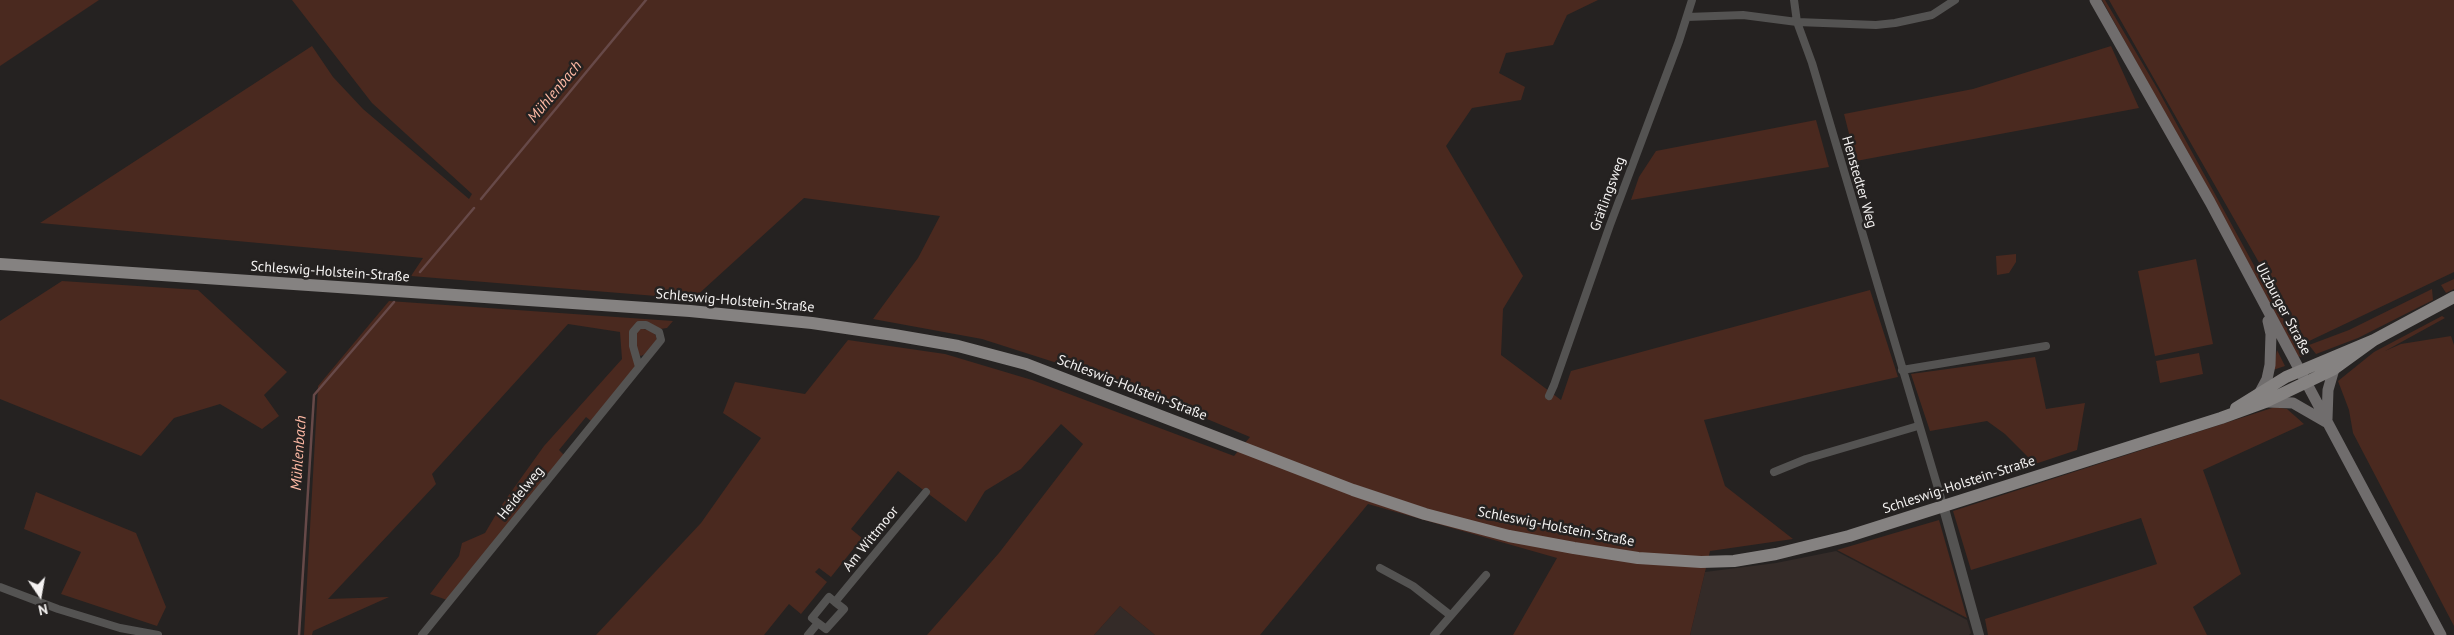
<!DOCTYPE html>
<meta charset="utf-8">
<style>
body{margin:0}
#map{position:relative;width:2454px;height:635px;overflow:hidden;background:#252221;font-family:"PT Sans",sans-serif}
canvas{display:block}
.north{position:absolute;left:15px;top:570px;width:50px;height:50px;-webkit-text-stroke:4px #252221;paint-order:stroke;rotate:168deg;font-size:14px;font-weight:700;line-height:20px;text-align:center;color:#f4f2f1}
.north::after{content:'';display:block;margin:auto;width:18px;height:22px;background:#f4f2f1;clip-path:polygon(50% 0,100% 100%,50% 72%,0 100%)}
</style>
<div id="map">
<canvas width="2454" height="635"></canvas>
<div class="north">N</div>
</div>
<script>
const ctx = document.querySelector('canvas').getContext('2d');
ctx.lineJoin = 'round';
function fill(path, color) { ctx.fillStyle = color; ctx.fill(path, 'evenodd'); }
const toPath = rows => new Path2D(rows.map(r => 'M' + r).join(''));
function trace(path, color, width, dash) { ctx.strokeStyle = color; ctx.lineWidth = width; ctx.lineCap = dash ? 'butt' : 'round'; ctx.setLineDash(dash || []); ctx.stroke(path); }
function drawText(font, color, halo, rows, align = 'center') {
  ctx.font = font + ' "PT Sans",sans-serif'; ctx.lineWidth = 5; ctx.setLineDash([]); ctx.textBaseline = 'middle'; ctx.strokeStyle = halo; ctx.fillStyle = color; for (const [text, x, y, turn = 0] of rows) {
    ctx.save(); ctx.translate(x, y); ctx.rotate((+turn || 0) * Math.PI / 180); ctx.textAlign = isNaN(turn) ? turn : align; if (halo) ctx.strokeText(text, 0, 0); ctx.fillText(text, 0, 0); ctx.restore();
  }
}
fill(toPath([
 [1836,551,1967,620,1971,633,1969,635,1690,635,1705,572,1776,563],
 [1120,606,1155,635,1094,635]
]), '#342b28');
fill(toPath([
 [0,0,99,0,0,66],
 [292,0,1598,0,1567,15,1553,45,1506,53,1499,73,1525,87,1521,100,1472,108,1446,146,1523,276,1503,309,1501,355,1561,400,1571,371,1870,290,1898,377,1704,420,1725,486,1793,539,1710,551,1690,635,1513,635,1557,558,1368,504,1260,635,1155,635,1120,606,1094,635,927,635,999,553,1083,444,1061,424,1021,469,985,491,966,522,898,471,851,529,862,538,831,577,819,568,815,572,827,582,801,614,789,604,764,635,596,635,701,523,761,438,723,413,735,382,805,394,848,340,945,354,1032,380,1234,456,1250,437,1126,385,982,339,873,319,918,258,940,216,804,198,693,299,411,276,423,258,40,223,312,46,333,77,363,109,469,199,472,194,372,103],
 [2102,0,2105,0,2157,88,2303,355,2301,357,2298,356],
 [2109,0,2454,0,2454,272,2305,343],
 [2111,46,2139,108,1856,161,1844,114,1973,89],
 [1816,120,1829,167,1631,200,1639,177,1656,151],
 [2016,254,2016,262,2009,273,1997,275,1996,256],
 [2196,259,2213,344,2155,356,2138,271],
 [2454,279,2454,289,2446,293,2441,285],
 [62,281,198,290,287,372,264,395,279,416,262,429,220,404,174,418,141,456,0,399,0,321],
 [2432,289,2433,300,2358,338,2316,354,2309,345,2349,330],
 [389,301,673,321,667,328,660,329,646,323,632,331,636,367,591,421,586,417,559,450,564,455,447,600,430,594,459,556,462,543,485,533,501,506,544,446,622,359,620,332,568,324,432,474,436,484,328,599,389,597,313,631,312,635,304,635,318,386],
 [2442,316,2445,318,2385,351,2401,344,2451,336,2454,345,2454,626,2353,433,2349,410,2338,381,2374,352],
 [639,328,652,331,656,336,657,341,648,353,641,356,636,353,634,332],
 [2277,350,2285,366,2273,370],
 [2199,353,2203,374,2160,383,2156,361],
 [2035,357,2046,409,2085,403,2077,450,2035,464,2005,434,1987,421,1930,431,1911,374],
 [2275,407,2287,409,2304,424,2203,470,2241,574,2193,607,2207,635,1988,635,1985,619,2157,564,2141,518,1971,570,1953,511],
 [36,492,136,533,166,607,157,626,61,594,81,552,24,529],
 [1939,520,1967,618,1837,550]
]), '#4a291f');
trace(toPath([
 [481,199,646,0],
 [420,272,474,208],
 [299,635,314,395,394,302]
]), '#674948', 2.5);
trace(toPath([
 [1794,0,1797,22,1812,63,1943,505],
 [1687,17,1743,15,1797,22,1876,25,1895,23,1932,15,1955,0],
 [1902,370,2046,346],
 [1549,396,1554,385,1610,225,1679,41,1692,0],
 [1774,472,1806,459,1918,426],
 [1380,568,1413,586,1450,615],
 [0,587,58,609,120,628,158,635],
 [818,623,812,618,829,597,835,602],
 [422,635,661,340,659,332,646,325,639,325,633,332,633,346,639,367],
 [808,635,818,623,826,629,844,609,835,602,926,492],
 [1434,635,1486,575]
]), '#545352', 8);
trace(toPath([
 [1943,505,1979,635]
]), '#545352', 10);
trace(toPath([
 [2095,0,2210,202,2441,635],
 [2260,392,2267,379,2270,365,2271,334,2268,321],
 [2268,402,2293,403,2326,422],
 [2327,419,2328,390,2334,369]
]), '#706d6d', 11);
trace(toPath([
 [0,264,690,311,812,323,894,335,958,346,1026,364,1353,490,1425,514,1509,536,1574,548,1638,558,1701,562,1734,561,1776,554,1849,536,2221,418,2265,402,2334,369,2374,340],
 [2236,408,2286,377,2374,340,2454,297]
]), '#858281', 12);
drawText('14px', '#f4f2f1', '#252221', [
 ["Henstedter Weg",1859,182,74],
 ["Gräflingsweg",1608,194,-70],
 ["Schleswig-Holstein-Straße",330,272,4],
 ["Schleswig-Holstein-Straße",735,301,5],
 ["Ulzburger Straße",2283,309,62],
 ["Schleswig-Holstein-Straße",1132,388,21],
 ["Schleswig-Holstein-Straße",1959,485,-18],
 ["Heidelweg",521,493,-51],
 ["Schleswig-Holstein-Straße",1556,527,11],
 ["Am Wittmoor",871,539,-51]
]);
drawText('italic 15px', '#ffbaa5', '#252221', [
 ["Mühlenbach",555,92,-50],
 ["Mühlenbach",299,453,-86]
]);
</script>
